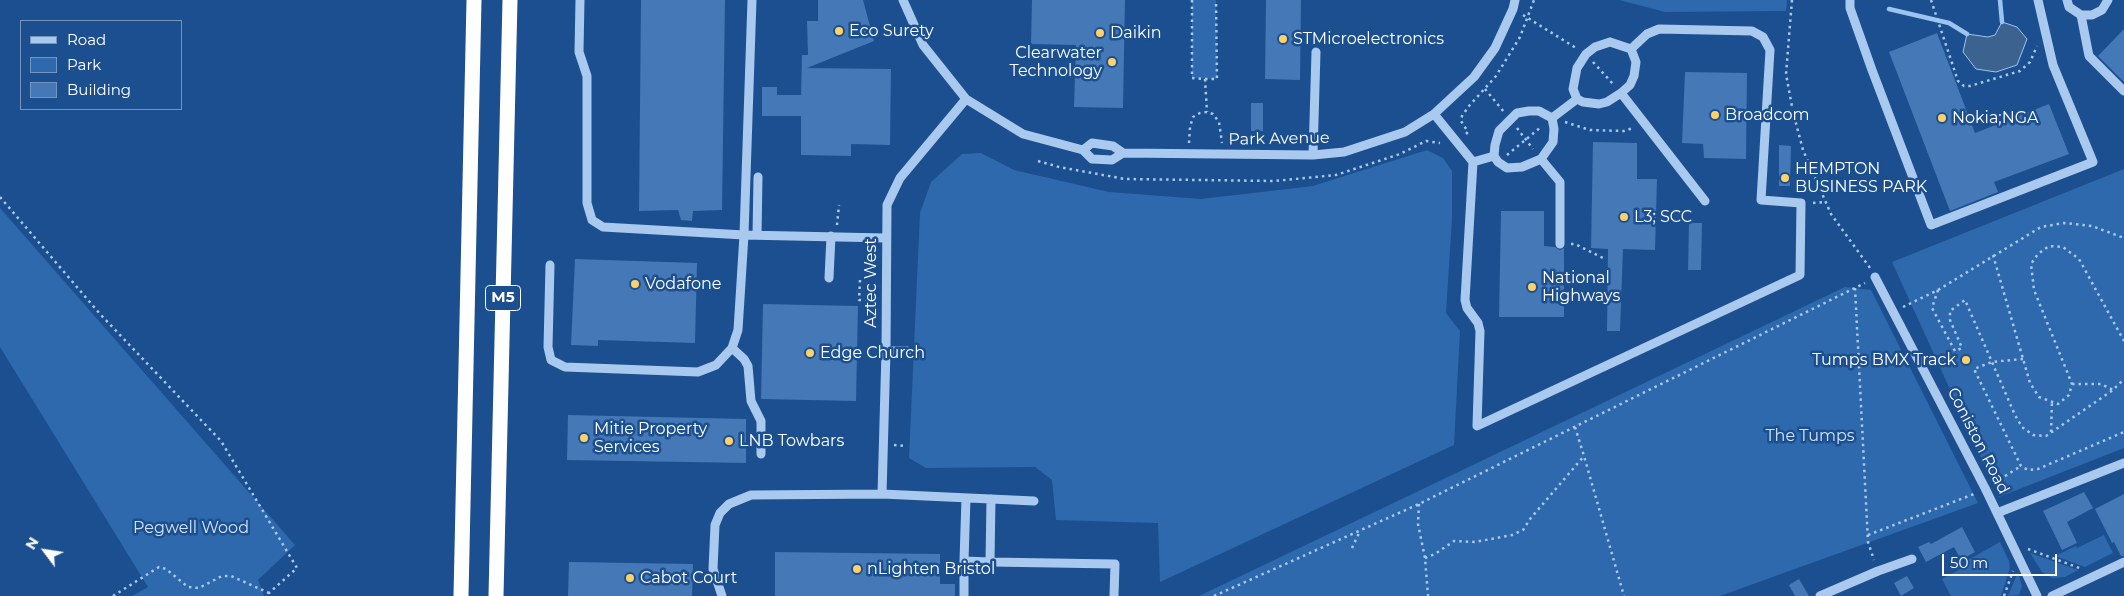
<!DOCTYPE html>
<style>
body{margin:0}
#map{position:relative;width:2124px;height:596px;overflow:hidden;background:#1b4f8f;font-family:Montserrat,sans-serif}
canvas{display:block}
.legend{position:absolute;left:20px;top:20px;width:162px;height:90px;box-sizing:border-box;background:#1b4f8f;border:1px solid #7695bc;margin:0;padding:6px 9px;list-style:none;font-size:15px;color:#fff}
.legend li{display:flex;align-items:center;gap:10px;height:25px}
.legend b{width:25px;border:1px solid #7695bc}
.north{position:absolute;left:20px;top:526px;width:50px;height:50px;-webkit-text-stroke:4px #1b4f8f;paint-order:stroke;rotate:301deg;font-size:14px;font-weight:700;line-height:20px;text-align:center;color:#fff}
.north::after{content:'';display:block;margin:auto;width:18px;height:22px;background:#fff;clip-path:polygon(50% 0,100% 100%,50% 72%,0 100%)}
.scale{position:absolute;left:1942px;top:554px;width:115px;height:22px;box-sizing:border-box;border:2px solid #fff;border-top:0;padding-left:6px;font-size:15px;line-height:18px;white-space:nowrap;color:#fff;-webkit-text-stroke:4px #1b4f8f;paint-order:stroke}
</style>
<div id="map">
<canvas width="2124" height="596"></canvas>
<ul class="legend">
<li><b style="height:6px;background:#a9c9ee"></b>Road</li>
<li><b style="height:14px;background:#2e69ad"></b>Park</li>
<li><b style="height:14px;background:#4478b7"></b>Building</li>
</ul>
<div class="north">N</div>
<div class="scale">50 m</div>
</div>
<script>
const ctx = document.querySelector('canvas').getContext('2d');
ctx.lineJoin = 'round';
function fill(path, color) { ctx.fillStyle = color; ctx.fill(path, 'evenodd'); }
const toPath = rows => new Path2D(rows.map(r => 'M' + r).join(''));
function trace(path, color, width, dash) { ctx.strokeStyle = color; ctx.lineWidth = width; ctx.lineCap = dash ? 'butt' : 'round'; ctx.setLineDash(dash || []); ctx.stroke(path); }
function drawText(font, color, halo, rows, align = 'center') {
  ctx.font = font + ' Montserrat,sans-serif'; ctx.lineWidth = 5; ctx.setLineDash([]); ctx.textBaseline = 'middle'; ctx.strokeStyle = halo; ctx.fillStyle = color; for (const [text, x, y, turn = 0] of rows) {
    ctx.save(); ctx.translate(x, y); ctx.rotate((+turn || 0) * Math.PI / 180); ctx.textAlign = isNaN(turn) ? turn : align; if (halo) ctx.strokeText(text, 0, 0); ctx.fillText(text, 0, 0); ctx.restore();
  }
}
fill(toPath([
 [1192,0,1216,0,1217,79,1192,78],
 [1619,0,1787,0,1786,11,1665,12],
 [1427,150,1443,158,1452,171,1452,219,1446,313,1460,331,1454,445,1160,582,1158,523,1056,520,1052,480,1035,467,926,468,909,458,920,213,931,182,962,154,981,153,1014,170,1109,192,1201,199,1313,186],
 [2124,169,2124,448,1999,497,1892,262],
 [0,208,295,545,258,580,264,596,132,596,148,587,0,347],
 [1845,287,1871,290,1978,503,1720,596,1199,596],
 [2104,535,2113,553,2085,567,2055,556,2076,546,2077,548],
 [2000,542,2009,561,2010,568,2001,596,1951,596,1942,579,1970,564,1968,560],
 [2030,553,2078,570,2065,577,2052,578,2042,572],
 [2018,572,2022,586,2019,595,2008,596]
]), '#2e69ad');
const water = toPath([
 [2002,22,2017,27,2027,39,2017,65,1996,72,1976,69,1963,52,1967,34,1988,37,1995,35,2002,22]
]);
fill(water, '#3c6290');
trace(water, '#9cc4f0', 1);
trace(toPath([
 [2000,0,2002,22],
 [1889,9,1949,23,1967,34]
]), '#9cc4f0', 4.5);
fill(toPath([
 [641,0,725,0,722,210,693,211,692,221,681,220,678,210,639,211],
 [818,0,863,0,874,41,807,68,891,69,890,145,851,144,851,156,801,155,801,116,762,116,762,87,777,87,777,95,801,95,802,55,808,55,807,21,818,21],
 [1032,0,1125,0,1123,108,1074,107,1076,45,1031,44],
 [1266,0,1301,0,1300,80,1265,79],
 [2124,29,2124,82,2098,56],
 [1937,33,1975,133,2049,104,2069,154,1994,182,1998,192,1950,211,1889,52],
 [1685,72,1747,73,1746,159,1704,158,1703,144,1682,143],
 [1251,103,1263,103,1263,131,1251,131],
 [1593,142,1637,143,1637,179,1657,179,1655,250,1623,249,1620,331,1607,331,1608,249,1591,248],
 [1779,145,1791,146,1790,186,1779,186],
 [1501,211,1544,211,1544,246,1555,247,1560,250,1564,248,1564,317,1499,317],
 [1689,223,1702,223,1701,270,1688,270],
 [575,259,697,263,695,343,598,340,598,346,571,345],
 [763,304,858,306,856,401,761,399],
 [568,415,746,419,746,463,567,460],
 [2084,492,2093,508,2067,522,2077,543,2062,550,2043,511],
 [2124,494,2124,556,2121,556,2114,542,2112,543,2095,509],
 [1962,527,1975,552,1961,560,1954,547,1926,562,1918,547,1929,542,1931,544],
 [775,552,940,554,940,584,955,584,955,596,775,596],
 [569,562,693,564,692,596,568,596],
 [1907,576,1914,588,1901,596,1894,583],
 [1799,579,1809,596,1795,596,1789,585]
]), '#4478b7');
trace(toPath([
 [1192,0,1192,78,1205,79,1207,112],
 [1792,0,1786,74,1793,112,1803,150,1831,214,1870,268],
 [1931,0,1958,81,1964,86,1970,86,2020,71,2030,62,2037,46],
 [1523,15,1576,48],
 [1593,62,1613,84],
 [1205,79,1217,79,1216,0],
 [1485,89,1504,112],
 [1565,122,1590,130,1624,131,1633,128],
 [1517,128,1533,149],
 [1466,134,1468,132,1461,121,1462,116,1469,106,1496,76,1520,37,1534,0],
 [1189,143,1190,127,1193,117,1200,113,1207,112,1213,114,1219,122,1222,143],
 [1507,155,1541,127],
 [1038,161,1059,167,1125,179,1274,181,1336,175,1400,154,1426,141,1440,143],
 [0,197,100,314,221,441,297,568,269,593,270,596],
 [1813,203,1826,202],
 [837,225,839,205],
 [1571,244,1575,244,1603,258],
 [1993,255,2030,383,2039,397,2058,404,2069,395,2072,384,2034,290,2031,264,2038,254,2049,246,2063,247,2079,259,2124,341],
 [860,280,859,300,876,300],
 [1855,288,1868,542,1874,560],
 [1938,290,1932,308,1955,351,1962,348,1950,320,1950,311,1965,300,2015,415,2022,427,2033,435,2046,436,2113,390,2124,379],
 [1903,307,1938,290,2041,227,2064,223,2092,226,2124,238],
 [2023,359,1992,362,1974,369,2021,466,2028,470,2038,469,2124,432],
 [2072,384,2101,384,2113,390],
 [1575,427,1584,456,1624,596],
 [2051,432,2052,402],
 [894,445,906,446],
 [1994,483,2021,466],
 [1419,504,1418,524,1425,558,1428,596],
 [1868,535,1974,494],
 [1352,548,1360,531],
 [2028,549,2082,569],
 [1425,558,1435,554,1454,541,1475,542,1512,535,1523,530,1530,519,1584,456],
 [113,596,159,567,166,569,188,587,199,588,222,576,231,576,269,593],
 [1214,596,1419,504,1865,283],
 [2004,596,2013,571]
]), '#a9c9ee', 2.5, [2.5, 4]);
trace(toPath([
 [580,0,579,52,587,76,587,203,592,220,603,227,744,235,886,238],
 [903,0,923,45,966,99,1023,134,1083,150,1092,159,1112,160,1123,153,1313,155,1344,152,1405,132,1434,114,1474,77,1495,48,1513,9,1515,0],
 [1850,0,1850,8,1872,70,1931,225,2093,162,2053,65,2038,0],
 [2067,0,2069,7,2081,15,2092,15,2102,10,2108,0],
 [2081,15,2089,56,2124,91],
 [1610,42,1631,49,1636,62,1634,76,1630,85,1621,93,1607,102,1599,104,1583,102,1577,99,1573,89,1577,68,1586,54,1595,47,1610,42],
 [1621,93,1705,201],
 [1529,111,1539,111,1552,118,1554,129,1553,142,1541,159,1522,167,1507,168,1498,162,1494,156,1495,145,1499,131,1517,113,1529,111],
 [1434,114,1473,162,1494,156],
 [1552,118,1577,99],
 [1083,150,1092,143,1113,146,1123,153],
 [1313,155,1316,52],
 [1541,159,1560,182,1560,244],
 [1473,162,1465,300,1467,308,1478,323,1480,331,1477,426,1800,275,1801,203,1761,200,1770,50,1763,37,1752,31,1659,29,1647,34,1631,49],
 [757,235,758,177],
 [550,265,548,347,551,360,565,367,698,372,716,365,732,348,738,330,744,235,752,0],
 [1875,277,1985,488,2037,596],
 [829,278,831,236],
 [732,348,744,359,748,366,751,401,761,421,761,454],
 [886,351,907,351],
 [882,494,886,351,887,205,900,178,966,99],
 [966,498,964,561,990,562,991,499],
 [1997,513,2124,463],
 [964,561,964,596],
 [990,562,1115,564,1114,596],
 [722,596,713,569,715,525,720,513,729,504,751,495,882,494,1034,501],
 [1820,596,1878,571,1912,559],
 [2052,596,2124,562]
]), '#a9c9ee', 9);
trace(toPath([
 [461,596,474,0],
 [496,596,510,0]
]), '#fff', 15);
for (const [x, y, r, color] of [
 [839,31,5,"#ffd166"],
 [1100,33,5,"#ffd166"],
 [1283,39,5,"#ffd166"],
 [1112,62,5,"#ffd166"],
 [1715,115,5,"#ffd166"],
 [1942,118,5,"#ffd166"],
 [1785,178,5,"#ffd166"],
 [1624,217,5,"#ffd166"],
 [635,284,5,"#ffd166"],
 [1532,287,5,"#ffd166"],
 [810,353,5,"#ffd166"],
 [1966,360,5,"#ffd166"],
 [584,438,5,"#ffd166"],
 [729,441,5,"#ffd166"],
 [857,569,5,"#ffd166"],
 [630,578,5,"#ffd166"]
]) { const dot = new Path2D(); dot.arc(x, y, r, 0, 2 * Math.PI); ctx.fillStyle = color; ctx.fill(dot); trace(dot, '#1b4f8f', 2); }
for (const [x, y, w] of [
 [503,298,35]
]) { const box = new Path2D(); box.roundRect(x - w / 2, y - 12.5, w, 25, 4); ctx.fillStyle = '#1b4f8f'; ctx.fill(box); trace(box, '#fff', 1); }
drawText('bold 15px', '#fff', null, [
 ["M5",503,298]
]);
drawText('16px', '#fff', '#1b4f8f', [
 ["Eco Surety",849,31],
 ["Daikin",1110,33],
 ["STMicroelectronics",1293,39],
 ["Clearwater",1102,53,"right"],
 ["Technology",1102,71,"right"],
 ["Broadcom",1725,115],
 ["Nokia;NGA",1952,118],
 ["HEMPTON",1795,169],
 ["BUSINESS PARK",1795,187],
 ["L3; SCC",1634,217],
 ["National",1542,278],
 ["Highways",1542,296],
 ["Vodafone",645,284],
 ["Edge Church",820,353],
 ["Tumps BMX Track",1956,360,"right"],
 ["Mitie Property",594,429],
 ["Services",594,447],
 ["LNB Towbars",739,441],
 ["nLighten Bristol",867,569],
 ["Cabot Court",640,578]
], 'left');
drawText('16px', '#fff', '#1b4f8f', [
 ["Park Avenue",1279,139,-1],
 ["Aztec West",871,283,-90],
 ["Coniston Road",1978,441,63]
]);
drawText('16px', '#cfe3fa', '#1b4f8f', [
 ["The Tumps",1810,436],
 ["Pegwell Wood",191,528]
]);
</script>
